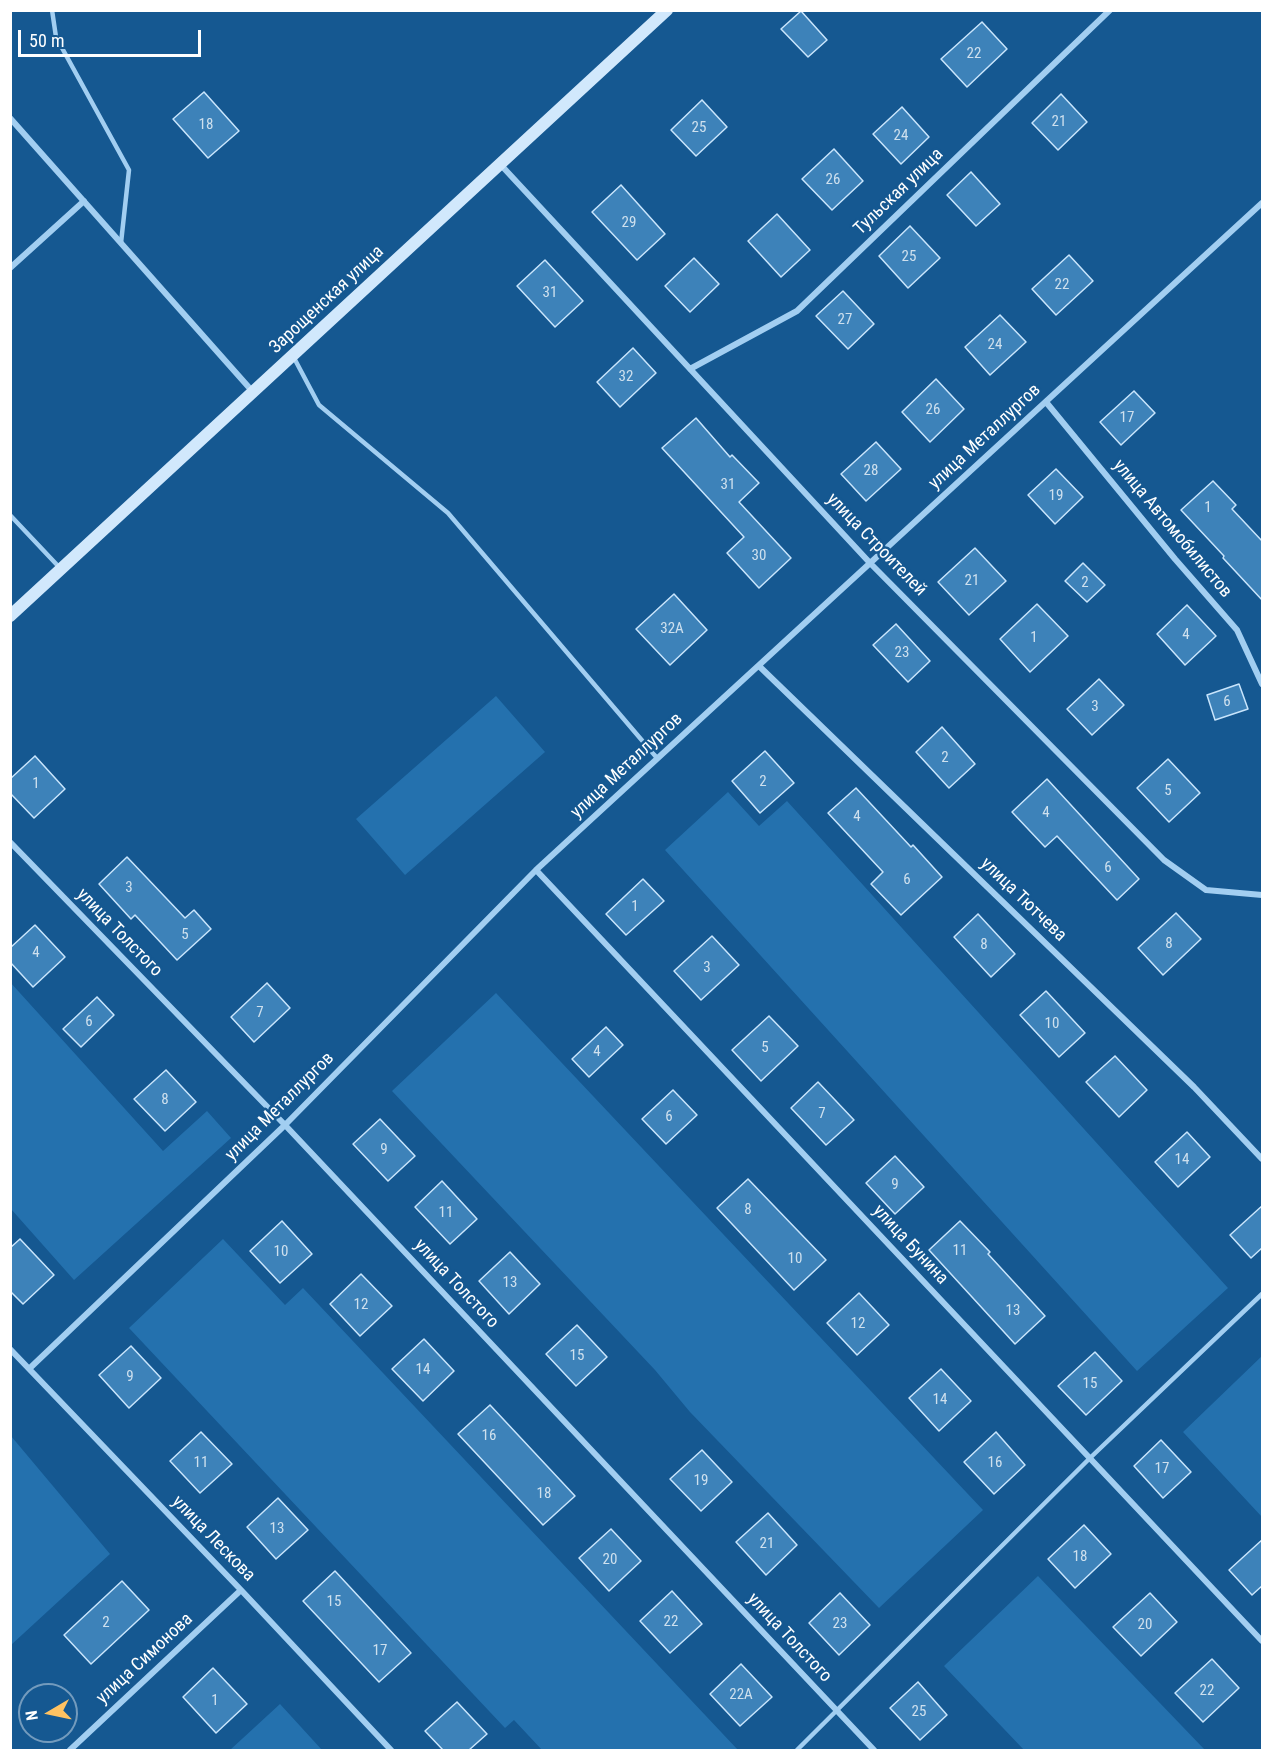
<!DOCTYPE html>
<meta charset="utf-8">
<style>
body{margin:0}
#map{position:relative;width:1273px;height:1761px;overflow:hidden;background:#155891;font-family:"Roboto Condensed",sans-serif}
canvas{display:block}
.frame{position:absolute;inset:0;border:12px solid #fff;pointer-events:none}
.north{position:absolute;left:18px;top:1683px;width:60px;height:60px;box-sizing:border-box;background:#155891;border:2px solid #739bbd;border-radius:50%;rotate:261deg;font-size:16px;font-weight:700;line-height:24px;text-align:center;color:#fff}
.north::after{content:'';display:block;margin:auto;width:21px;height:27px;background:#ffc262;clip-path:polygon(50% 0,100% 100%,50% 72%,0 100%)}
.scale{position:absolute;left:18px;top:30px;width:183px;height:27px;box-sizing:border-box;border:3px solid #fff;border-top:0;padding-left:8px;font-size:18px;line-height:21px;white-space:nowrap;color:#fff;-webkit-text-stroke:4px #155891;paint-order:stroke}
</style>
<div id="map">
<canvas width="1273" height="1761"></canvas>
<div class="frame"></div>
<div class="north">N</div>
<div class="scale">50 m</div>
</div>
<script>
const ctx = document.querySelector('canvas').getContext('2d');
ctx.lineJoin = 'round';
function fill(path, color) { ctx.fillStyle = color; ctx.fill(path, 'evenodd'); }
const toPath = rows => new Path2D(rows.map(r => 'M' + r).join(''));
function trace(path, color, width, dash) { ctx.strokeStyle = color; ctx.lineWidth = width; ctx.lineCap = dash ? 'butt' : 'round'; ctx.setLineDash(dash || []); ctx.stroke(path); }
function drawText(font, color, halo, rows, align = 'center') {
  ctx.font = font + ' "Roboto Condensed",sans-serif'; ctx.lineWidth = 5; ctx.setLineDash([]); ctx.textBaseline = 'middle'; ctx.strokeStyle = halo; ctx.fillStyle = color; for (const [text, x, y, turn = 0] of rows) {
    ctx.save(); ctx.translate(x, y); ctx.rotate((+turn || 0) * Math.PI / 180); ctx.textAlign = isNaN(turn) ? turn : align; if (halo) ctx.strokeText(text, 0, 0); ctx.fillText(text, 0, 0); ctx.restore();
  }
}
fill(toPath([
 [496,696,545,752,405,875,356,819],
 [728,792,759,826,787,801,1228,1288,1137,1371,665,850],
 [10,982,163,1151,207,1111,231,1138,74,1280,11,1209],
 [496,993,983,1510,879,1608,690,1412,655,1370,392,1091],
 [223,1239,285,1305,303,1288,738,1750,542,1750,514,1720,505,1728,129,1328],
 [1262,1356,1262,1517,1183,1432],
 [11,1436,110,1554,11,1645],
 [1038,1576,1205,1750,1024,1750,944,1666],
 [280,1704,322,1750,230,1750]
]), '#2471ae');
const building = toPath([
 [801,11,827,40,808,57,781,29,801,11],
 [982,22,1007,49,967,87,941,59,982,22],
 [204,92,239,131,208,158,173,119,204,92],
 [1061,94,1087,122,1058,150,1032,123,1061,94],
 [702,100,727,127,696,156,671,130,702,100],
 [902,107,929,137,901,164,873,134,902,107],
 [834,149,863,181,832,210,802,179,834,149],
 [971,172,1000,204,976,226,947,195,971,172],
 [621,185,665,234,637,260,592,212,621,185],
 [777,214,810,250,781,277,748,241,777,214],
 [910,226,940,258,908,288,879,256,910,226],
 [1069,255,1093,281,1056,315,1032,289,1069,255],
 [694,258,719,284,690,312,665,286,694,258],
 [545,260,583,301,555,327,517,286,545,260],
 [843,291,874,324,848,349,816,316,843,291],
 [1000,315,1026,342,990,375,965,347,1000,315],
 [633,348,656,373,620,407,597,382,633,348],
 [936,379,964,409,930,442,902,412,936,379],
 [1134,391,1155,413,1121,445,1100,422,1134,391],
 [696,418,730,457,732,455,759,483,739,502,791,558,759,588,727,553,744,537,662,448,696,418],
 [876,442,901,469,866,501,841,474,876,442],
 [1056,469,1083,497,1055,524,1028,495,1056,469],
 [1213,481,1236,505,1232,509,1263,542,1263,601,1223,558,1224,556,1181,510,1213,481],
 [975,548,1006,581,969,615,938,582,975,548],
 [1083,563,1105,585,1087,602,1065,581,1083,563],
 [674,594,707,630,670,665,636,629,674,594],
 [1037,604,1068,636,1030,672,1000,639,1037,604],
 [1187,605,1216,636,1185,665,1157,634,1187,605],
 [896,624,930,661,908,682,873,645,896,624],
 [1099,679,1124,705,1092,735,1067,709,1099,679],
 [1239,684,1248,709,1215,720,1207,695,1239,684],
 [942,727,975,764,949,788,916,752,942,727],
 [765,751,794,783,760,813,732,781,765,751],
 [35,756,65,789,34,818,10,793,10,779,35,756],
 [1168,759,1200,793,1169,822,1137,788,1168,759],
 [1047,779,1139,879,1117,900,1057,836,1045,847,1012,812,1047,779],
 [856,788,911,847,913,845,942,877,901,915,871,884,883,872,828,813,856,788],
 [127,857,185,918,194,910,211,929,177,960,135,915,131,919,99,884,127,857],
 [643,879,664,901,626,935,606,914,643,879],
 [1176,913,1201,939,1163,975,1138,948,1176,913],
 [978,914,1015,954,991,977,954,937,978,914],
 [35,925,65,957,33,987,10,962,10,948,35,925],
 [712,936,739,965,701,1000,674,971,712,936],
 [267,983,290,1008,254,1042,231,1017,267,983],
 [1046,991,1085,1033,1059,1057,1020,1015,1046,991],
 [97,997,114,1015,81,1047,63,1029,97,997],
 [769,1016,798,1046,761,1081,732,1050,769,1016],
 [606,1027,623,1045,589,1077,572,1059,606,1027],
 [1115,1056,1147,1090,1119,1117,1086,1082,1115,1056],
 [166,1070,196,1102,165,1131,134,1099,166,1070],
 [818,1082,854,1120,826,1145,791,1108,818,1082],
 [673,1090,697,1115,666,1144,642,1119,673,1090],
 [380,1119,415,1156,388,1181,353,1144,380,1119],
 [1187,1132,1210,1157,1178,1187,1155,1162,1187,1132],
 [895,1156,924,1187,895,1214,866,1183,895,1156],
 [748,1179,826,1260,794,1290,717,1208,748,1179],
 [442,1181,477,1219,450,1244,415,1207,442,1181],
 [1263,1205,1263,1247,1251,1258,1230,1235,1263,1205],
 [282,1221,312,1254,280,1283,250,1251,282,1221],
 [960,1221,990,1252,988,1254,1045,1316,1015,1344,929,1250,960,1221],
 [20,1239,54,1275,23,1304,10,1291,10,1248,20,1239],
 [510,1252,540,1284,509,1314,479,1281,510,1252],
 [361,1274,392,1306,360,1336,330,1304,361,1274],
 [859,1293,889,1325,857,1355,827,1323,859,1293],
 [577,1325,607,1357,576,1386,546,1354,577,1325],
 [424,1339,454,1371,423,1401,392,1369,424,1339],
 [131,1346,161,1378,129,1408,99,1375,131,1346],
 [1095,1352,1122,1381,1086,1415,1058,1386,1095,1352],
 [941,1369,971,1401,939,1431,909,1398,941,1369],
 [490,1405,575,1496,543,1525,458,1434,490,1405],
 [201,1432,232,1464,200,1493,170,1461,201,1432],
 [996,1432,1025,1465,994,1494,964,1462,996,1432],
 [1161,1440,1191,1472,1163,1498,1134,1466,1161,1440],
 [702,1450,732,1482,701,1511,670,1479,702,1450],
 [278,1498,308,1530,276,1559,247,1527,278,1498],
 [768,1513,797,1545,766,1575,736,1542,768,1513],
 [1084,1525,1111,1554,1075,1588,1048,1559,1084,1525],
 [611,1529,641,1561,609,1591,579,1558,611,1529],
 [1263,1539,1263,1585,1252,1595,1229,1570,1263,1539],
 [335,1571,411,1653,379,1682,303,1601,335,1571],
 [122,1581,149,1610,91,1664,64,1635,122,1581],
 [672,1591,702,1624,670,1653,640,1621,672,1591],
 [840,1593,870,1625,839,1655,809,1623,840,1593],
 [1150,1593,1177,1622,1141,1656,1113,1627,1150,1593],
 [1212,1659,1239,1688,1203,1722,1175,1693,1212,1659],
 [741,1664,772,1697,740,1726,710,1694,741,1664],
 [213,1668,247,1704,216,1733,183,1697,213,1668],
 [918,1682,947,1715,920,1740,890,1708,918,1682],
 [457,1702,487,1734,469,1750,443,1750,425,1731,457,1702]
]);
fill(building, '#3d82b9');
trace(building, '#c9e5fc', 1.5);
trace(toPath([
 [52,10,56,37,129,170,121,243],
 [293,356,319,405,448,513,657,758],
 [10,515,59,567],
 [797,1750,1090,1458,1262,1294]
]), '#a2cef1', 4.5);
trace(toPath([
 [10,118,253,392],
 [500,164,870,563,1164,860,1206,890,1262,895],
 [10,268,84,201],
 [690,369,797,311,1110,10],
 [1046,402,1175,559,1237,630,1262,684],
 [759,666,1194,1087,1262,1159],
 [10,842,285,1125,874,1750],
 [536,870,1262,1641],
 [10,1349,241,1590,391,1750],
 [30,1368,285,1125,536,870,1262,203],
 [70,1750,241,1590]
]), '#a2cef1', 6);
trace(toPath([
 [10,616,667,10]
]), '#d1e8fc', 12);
drawText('15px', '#cee0ee', null, [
 ["22",974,54],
 ["21",1059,122],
 ["18",206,125],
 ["25",699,128],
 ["24",901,136],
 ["26",833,180],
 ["29",629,223],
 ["25",909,257],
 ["22",1062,285],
 ["31",550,293],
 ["27",845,320],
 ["24",995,345],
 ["32",626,377],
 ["26",933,410],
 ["17",1127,418],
 ["28",871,471],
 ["31",728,485],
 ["19",1056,496],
 ["1",1208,508],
 ["30",759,556],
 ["21",972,581],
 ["2",1085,583],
 ["32А",672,629],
 ["4",1186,635],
 ["1",1034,638],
 ["23",902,653],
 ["6",1227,702],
 ["3",1095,707],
 ["2",945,758],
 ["2",763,782],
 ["1",36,784],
 ["5",1168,791],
 ["4",1046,813],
 ["4",857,817],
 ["6",1108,868],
 ["6",907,880],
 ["3",129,888],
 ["1",635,907],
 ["5",185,935],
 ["8",1169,944],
 ["8",984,945],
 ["4",36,953],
 ["3",707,968],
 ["7",260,1013],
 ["6",89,1022],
 ["10",1052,1024],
 ["5",765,1048],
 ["4",597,1052],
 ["8",165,1100],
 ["7",822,1114],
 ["6",669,1117],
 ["9",384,1150],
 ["14",1182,1160],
 ["9",895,1185],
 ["8",748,1210],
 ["11",446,1213],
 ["11",960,1251],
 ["10",281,1252],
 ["10",795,1259],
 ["13",510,1283],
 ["12",361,1305],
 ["13",1013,1311],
 ["12",858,1324],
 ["15",577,1356],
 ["14",423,1370],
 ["9",130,1377],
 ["15",1090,1384],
 ["14",940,1400],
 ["16",489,1436],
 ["11",201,1463],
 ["16",995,1463],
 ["17",1162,1469],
 ["19",701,1481],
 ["18",544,1494],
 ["13",277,1529],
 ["21",767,1544],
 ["18",1080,1557],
 ["20",610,1560],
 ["15",334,1602],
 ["22",671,1622],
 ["2",106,1623],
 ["23",840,1624],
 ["20",1145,1625],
 ["17",380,1651],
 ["22",1207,1691],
 ["22А",741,1695],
 ["1",215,1701],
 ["25",919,1712]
]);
drawText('18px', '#fff', '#155891', [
 ["Тульская улица",899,192,-44],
 ["Зарощенская улица",327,300,-43],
 ["улица Металлургов",985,437,-43],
 ["улица Автомобилистов",1172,529,50],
 ["улица Строителей",876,545,46],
 ["улица Металлургов",627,766,-43],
 ["улица Тютчева",1023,900,44],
 ["улица Толстого",119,933,46],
 ["улица Металлургов",280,1107,-45],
 ["улица Бунина",910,1245,47],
 ["улица Толстого",456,1284,47],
 ["улица Лескова",213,1539,46],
 ["улица Толстого",789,1638,47],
 ["улица Симонова",145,1659,-43]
]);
</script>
